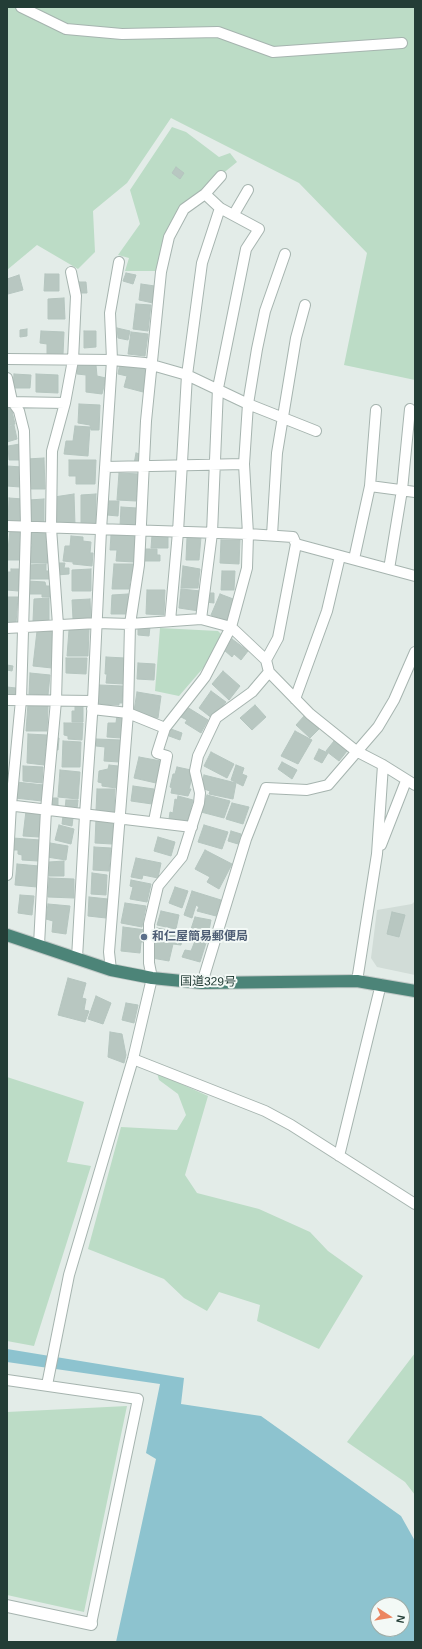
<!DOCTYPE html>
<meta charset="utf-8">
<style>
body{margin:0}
#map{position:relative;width:422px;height:1649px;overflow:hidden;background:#e3ece8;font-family:Helvetica,sans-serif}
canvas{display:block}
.frame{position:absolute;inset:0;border:8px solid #233d36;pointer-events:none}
.north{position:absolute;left:370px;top:1597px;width:40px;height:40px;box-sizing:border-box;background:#f3f9f6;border:1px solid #a0aea9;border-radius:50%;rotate:102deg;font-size:11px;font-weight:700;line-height:16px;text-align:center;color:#233d36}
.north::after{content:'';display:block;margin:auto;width:14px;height:18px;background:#ec8560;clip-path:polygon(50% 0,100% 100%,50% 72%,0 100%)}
</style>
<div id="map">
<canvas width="422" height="1649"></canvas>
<div class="frame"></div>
<div class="north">N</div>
</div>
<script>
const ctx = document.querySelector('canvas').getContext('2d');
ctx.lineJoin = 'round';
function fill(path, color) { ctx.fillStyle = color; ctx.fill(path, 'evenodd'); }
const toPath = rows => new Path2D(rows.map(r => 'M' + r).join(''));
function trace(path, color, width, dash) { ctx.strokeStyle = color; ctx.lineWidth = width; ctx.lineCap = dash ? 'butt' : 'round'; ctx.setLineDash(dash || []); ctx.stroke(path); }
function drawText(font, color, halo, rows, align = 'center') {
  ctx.font = font + ' Helvetica,"Noto Sans JP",sans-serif'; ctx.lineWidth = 4; ctx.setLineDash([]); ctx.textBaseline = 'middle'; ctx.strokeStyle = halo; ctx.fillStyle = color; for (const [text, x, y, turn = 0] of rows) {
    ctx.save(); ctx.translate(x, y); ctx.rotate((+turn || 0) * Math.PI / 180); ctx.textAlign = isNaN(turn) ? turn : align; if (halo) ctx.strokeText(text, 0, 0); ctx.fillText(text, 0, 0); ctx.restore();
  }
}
fill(toPath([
 [415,901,415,975,377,967,371,958,377,910,412,904]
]), '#d1dcd7');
fill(toPath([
 [7,7,415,7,415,380,344,365,367,253,299,183,171,118,127,183,93,211,95,252,78,269,37,245,7,270],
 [172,127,186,132,219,157,230,153,237,162,180,208,158,271,125,271,129,258,118,255,140,224,130,190],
 [160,628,218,631,222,635,204,667,179,696,155,691],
 [157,1073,208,1096,185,1175,197,1193,259,1209,310,1232,328,1251,363,1276,319,1349,257,1321,260,1305,219,1292,207,1311,184,1298,164,1279,88,1249,121,1127,177,1130,186,1115,178,1094,159,1080],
 [7,1077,84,1102,67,1162,91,1166,34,1346,7,1341],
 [415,1353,415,1495,405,1482,347,1442],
 [127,1406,84,1612,7,1595,7,1412]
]), '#bcdcc6');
fill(toPath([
 [7,1349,184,1378,181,1404,261,1416,401,1516,415,1541,415,1642,116,1642,156,1459,146,1453,160,1384,7,1362],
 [378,1605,402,1605,402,1629,378,1629]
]), '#8dc3cf');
const building = toPath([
 [176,167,184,173,180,179,172,173,176,167],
 [126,273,136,275,133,284,123,281,126,273],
 [45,274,59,274,59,291,44,291,45,274],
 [19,275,23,290,8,294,7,279,19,275],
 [79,282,86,282,87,293,79,293,79,282],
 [141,284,155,286,153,303,139,300,141,284],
 [64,298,65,319,48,319,48,299,64,298],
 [136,304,151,305,148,331,133,329,136,304],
 [117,328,130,331,128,340,118,338,117,328],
 [27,329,27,336,20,337,20,330,27,329],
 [41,331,64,332,63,355,47,354,47,344,40,343,41,331],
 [84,331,96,331,96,347,84,348,84,331],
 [131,332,148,334,145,356,128,354,131,332],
 [120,363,147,368,143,392,124,387,127,376,118,374,120,363],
 [77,365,96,365,97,376,106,378,102,394,86,392,86,375,77,374,77,365],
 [14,374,31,375,30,388,13,388,14,374],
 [36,374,58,375,58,393,36,392,36,374],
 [79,404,100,405,99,430,91,430,90,425,78,423,79,404],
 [11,407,15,424,7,426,7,408,11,407],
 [14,425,17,439,7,442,7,427,14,425],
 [75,426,90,427,88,456,64,454,66,441,73,441,75,426],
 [20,444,21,460,9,460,8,446,20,444],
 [136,453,140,454,139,464,134,464,136,453],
 [44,458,45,489,27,489,27,459,44,458],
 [69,460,96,460,95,484,76,484,76,476,69,476,69,460],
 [7,466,22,467,20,487,7,486,7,466],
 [119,473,139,474,136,501,117,500,119,473],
 [74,494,75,525,55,525,54,497,74,494],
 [96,494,96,524,81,524,81,495,96,494],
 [9,498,23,499,23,523,8,522,9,498],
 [44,499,44,522,28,522,29,500,44,499],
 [109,501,119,501,118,516,107,515,109,501],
 [121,507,137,508,136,527,120,526,121,507],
 [10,530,23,530,21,560,7,560,10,530],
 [28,532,48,532,48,563,29,563,32,544,27,544,28,532],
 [168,534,168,548,151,548,152,535,168,534],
 [111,535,135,535,134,562,116,561,117,550,110,550,111,535],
 [71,536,83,537,83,541,91,542,90,553,93,553,92,566,73,564,73,562,63,561,65,546,70,546,71,536],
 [187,537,201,537,199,560,186,560,187,537],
 [221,540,240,540,239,564,220,563,221,540],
 [143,549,157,549,157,555,160,555,160,561,143,561,143,549],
 [57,563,65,563,64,568,69,568,69,574,57,575,57,563],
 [46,564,46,571,50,571,50,579,27,579,28,565,46,564],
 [114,564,133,564,132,580,130,581,129,589,112,589,114,564],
 [183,566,200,569,198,588,181,588,183,566],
 [11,569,20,569,18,591,7,590,7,572,11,572,11,569],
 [91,569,91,591,72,591,72,570,91,569],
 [222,571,235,571,234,590,221,590,222,571],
 [28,581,45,582,46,586,50,586,50,597,42,597,42,594,27,594,28,581],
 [181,589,201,591,199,611,179,608,181,589],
 [147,590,165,590,164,615,146,614,147,590],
 [206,593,214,593,214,603,205,602,206,593],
 [128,594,127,614,111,614,112,595,128,594],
 [220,594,236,600,227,621,211,615,220,594],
 [7,597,18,597,16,623,7,623,7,597],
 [49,598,49,621,33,621,34,599,49,598],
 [90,599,91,619,73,619,72,600,90,599],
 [138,627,150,627,149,636,138,635,138,627],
 [89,629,88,656,67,656,69,630,89,629],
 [53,630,52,668,33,666,37,631,53,630],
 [232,639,248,651,241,660,234,654,232,657,224,650,232,639],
 [106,657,125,658,123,684,106,683,107,674,105,674,106,657],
 [66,658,87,658,86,674,66,673,66,658],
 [138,663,155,664,154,680,137,679,138,663],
 [7,665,13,666,12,671,7,670,7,665],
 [223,671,240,686,229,700,212,684,223,671],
 [30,673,50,675,48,695,29,694,30,673],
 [99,685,123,686,122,703,119,703,119,705,98,704,99,685],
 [7,687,16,688,15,697,7,696,7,687],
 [211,691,226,702,213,719,199,708,211,691],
 [137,692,161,696,158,718,144,716,144,713,134,711,137,692],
 [28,704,48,706,47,731,26,731,28,704],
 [83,705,83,722,72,722,72,711,75,711,75,706,83,705],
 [255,705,266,717,252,730,240,718,255,705],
 [187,707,208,720,201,733,185,723,187,720,181,717,187,707],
 [117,715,123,716,121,738,107,737,108,723,116,723,117,715],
 [305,715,319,729,310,738,296,725,305,715],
 [64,723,83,723,82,740,68,739,68,736,64,735,64,723],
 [171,729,182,733,180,740,169,736,171,729],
 [295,731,312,740,298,764,281,756,295,731],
 [28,734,47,735,44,765,27,763,28,734],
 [54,737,59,738,58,750,53,750,54,737],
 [96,739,121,740,119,762,104,761,105,747,96,746,96,739],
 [63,741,81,742,80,767,62,767,63,741],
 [334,741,347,751,339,761,326,751,334,741],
 [319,749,328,753,322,763,314,759,319,749],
 [211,752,234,764,227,778,204,766,211,752],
 [139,757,161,761,156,783,134,778,139,757],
 [282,762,297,770,292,779,278,769,282,762],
 [109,765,118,766,116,788,102,786,102,783,98,782,99,771,108,769,109,765],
 [236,765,244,768,242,774,247,776,243,786,231,780,236,765],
 [23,766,43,767,42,783,23,781,23,766],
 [177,767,191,770,190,776,192,777,189,789,191,789,188,796,171,793,172,788,170,787,173,774,175,774,177,767],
 [60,770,80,772,78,799,58,797,60,770],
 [204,775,236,783,233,799,209,794,210,791,201,788,204,775],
 [16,782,44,785,42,801,15,798,16,782],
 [133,786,154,789,152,804,131,801,133,786],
 [97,789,115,789,114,812,96,811,97,789],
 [207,795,230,801,224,818,201,812,207,795],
 [178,796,193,800,187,824,169,819,170,812,173,813,175,799,177,800,178,796],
 [49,798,58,798,58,807,49,806,49,798],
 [66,800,78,800,77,809,65,808,66,800],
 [232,803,249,807,243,824,226,819,232,803],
 [26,811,41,812,39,837,23,836,26,811],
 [63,816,73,818,72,826,62,824,63,816],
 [96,818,114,820,112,844,95,843,96,818],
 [59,825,74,829,71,844,55,840,59,825],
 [204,825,228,832,222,849,198,842,204,825],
 [231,831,241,834,238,844,228,841,231,831],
 [158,837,175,842,171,856,154,851,158,837],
 [13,838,40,840,38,861,22,860,22,855,18,854,18,850,12,850,13,838],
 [50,843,68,846,66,860,47,857,50,843],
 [94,847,111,848,109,871,93,870,94,847],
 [205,850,232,864,219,889,207,882,210,877,195,869,205,850],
 [136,858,161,863,158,878,143,875,142,879,131,877,136,858],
 [64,861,64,876,49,876,49,862,64,861],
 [17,864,39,866,37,887,15,885,17,864],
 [92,873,107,875,106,895,91,894,92,873],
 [49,878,74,879,74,898,48,897,49,878],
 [131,880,151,884,147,902,130,899,133,887,130,886,131,880],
 [175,887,188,891,182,908,169,903,175,887],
 [192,891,221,900,216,916,197,911,199,907,196,905,192,918,184,915,192,891],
 [20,895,34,896,32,915,18,913,20,895],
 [89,897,108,899,106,918,88,916,89,897],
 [125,903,146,906,142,927,121,923,125,903],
 [48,904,70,906,66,934,52,932,53,921,46,919,48,904],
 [161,911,179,915,176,929,157,925,161,911],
 [392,912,405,915,399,937,387,934,392,912],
 [195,917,211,920,208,936,190,932,195,917],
 [123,927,146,930,145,942,141,942,140,953,121,951,123,927],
 [157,928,183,933,181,945,173,944,169,961,152,958,157,928],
 [195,941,206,943,200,962,182,957,185,950,191,951,195,941],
 [68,978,86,983,82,998,86,999,84,1010,89,1011,85,1022,58,1015,68,978],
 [96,996,111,1003,103,1024,88,1019,96,996],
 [126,1003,138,1005,134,1023,122,1020,126,1003],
 [110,1032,122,1034,126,1055,124,1063,108,1057,110,1032]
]);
fill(building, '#b8c7c1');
trace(building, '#b5c5bf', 1);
const minor = toPath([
 [21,7,66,29,122,34,218,32,273,52,402,43],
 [234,214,248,190],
 [7,359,112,360,145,363,187,375,248,404,316,431],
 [7,378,12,401,19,411,24,431,26,527,21,700,11,805,7,875],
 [9,402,65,403],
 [105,467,244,464],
 [370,486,415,492],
 [7,526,248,534,293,537,296,544,415,576],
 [272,535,277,453,296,338,305,305],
 [354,559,370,486,376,410],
 [389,569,402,490,410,409],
 [201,619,212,533,218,388,246,249,259,229,220,208,205,194],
 [170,621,178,532,187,375,202,263,220,208],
 [7,628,97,623,130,624,201,619,231,627,266,660,269,672,310,714,356,751,383,765,415,785],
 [266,660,278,638,296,544],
 [295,699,327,611,340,556],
 [7,700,93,701],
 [92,709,128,713,165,728,205,677,231,627,247,568,248,534,244,464,248,404,257,349,265,311,285,254],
 [7,805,192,827],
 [154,821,167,756,157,753,165,728],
 [381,845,406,781],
 [39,945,46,810,56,701,58,625,51,528,52,451,65,403,73,360,76,296,71,272],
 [77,958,85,815,93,701,101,530,112,360,110,313,119,262],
 [111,970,109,952,128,713,130,624,139,565,146,421,161,272,169,237,184,209,205,194,221,176],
 [357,981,377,854,383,765],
 [202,983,246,839,266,788,307,790,328,785,378,727,394,700,415,652],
 [133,1059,265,1111,291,1125,415,1204],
 [339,1156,381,984],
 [7,1380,138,1399,91,1624],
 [47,1385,69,1275,133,1059,152,978,149,963,149,924,158,886,182,857,199,803,200,793,195,771,198,756,216,718,252,692,269,672]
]);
const tertiary = toPath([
 [7,1606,91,1624]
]);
const trunk = toPath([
 [7,935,111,970,152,978,202,983,357,981,415,991]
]);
trace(minor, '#a6b4af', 12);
trace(tertiary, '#a6b4af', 14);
trace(trunk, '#c1c9c7', 14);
trace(minor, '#fff', 10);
trace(tertiary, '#fff', 12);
trace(trunk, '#4c8478', 12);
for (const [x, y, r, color] of [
 [144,937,4,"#5c6f8a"]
]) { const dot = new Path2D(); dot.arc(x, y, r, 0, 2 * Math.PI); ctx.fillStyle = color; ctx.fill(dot); trace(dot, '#f3f9f6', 1.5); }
drawText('bold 12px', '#4e5e75', '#f3f9f6', [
 ["和仁屋簡易郵便局",152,937]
], 'left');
drawText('12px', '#233d36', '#f3f9f6', [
 ["国道329号",208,982,1]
]);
</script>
